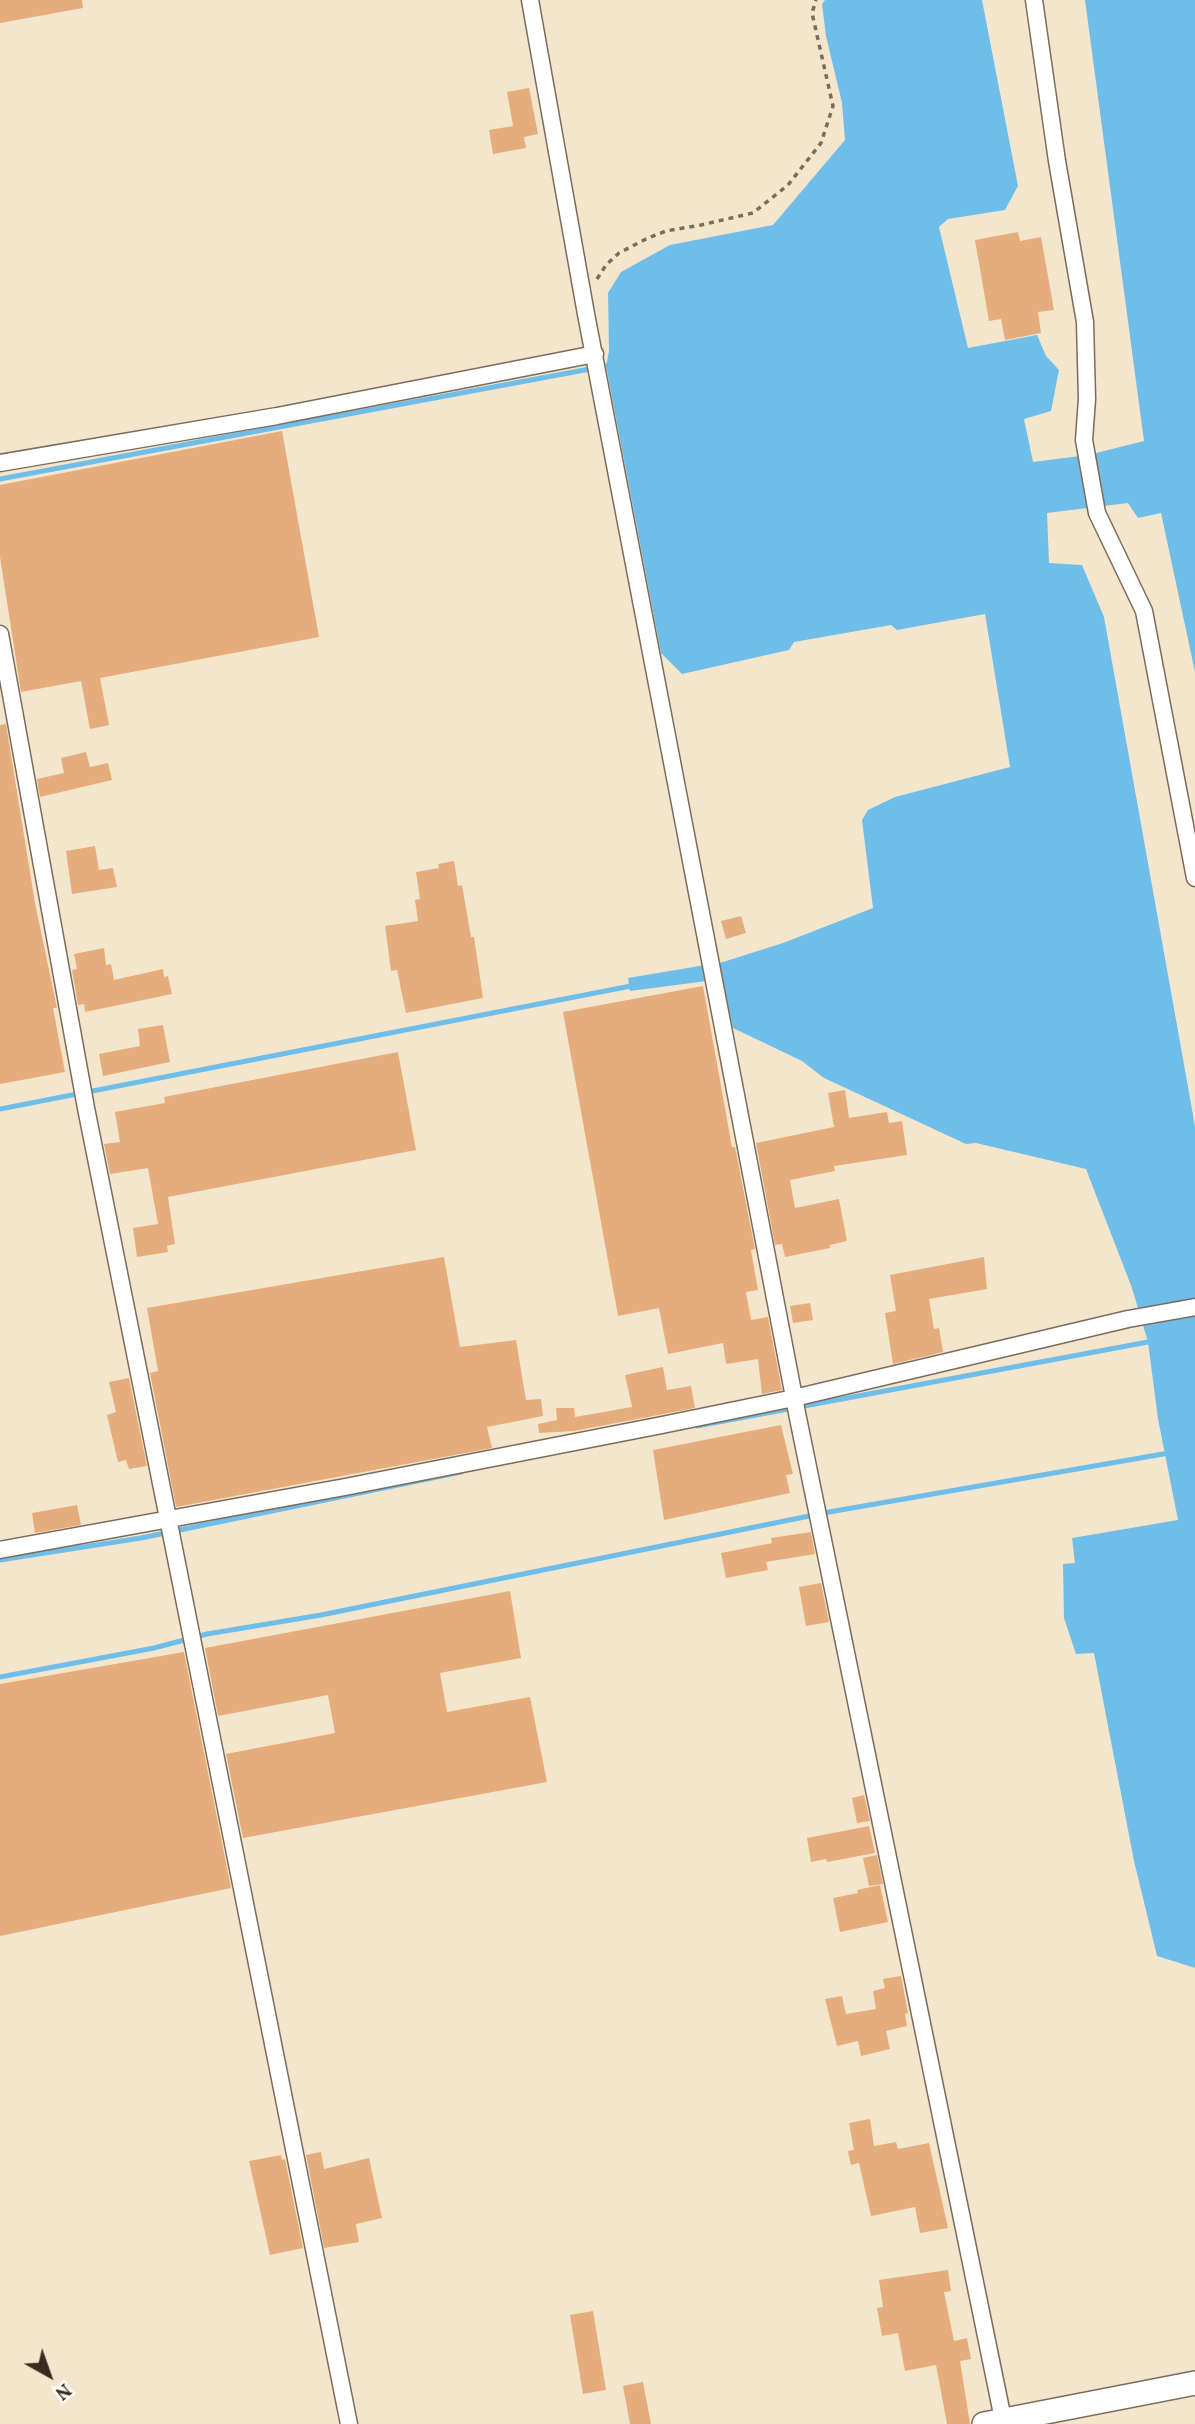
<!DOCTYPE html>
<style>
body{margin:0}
#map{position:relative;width:1195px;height:2424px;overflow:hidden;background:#f4e6cd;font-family:Vollkorn,serif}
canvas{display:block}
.north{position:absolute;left:14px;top:2340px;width:70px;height:70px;-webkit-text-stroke:5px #fdfcf7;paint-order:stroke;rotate:140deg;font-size:19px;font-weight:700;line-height:28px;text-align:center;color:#3b2a1e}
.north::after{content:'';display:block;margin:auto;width:24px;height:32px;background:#3b2a1e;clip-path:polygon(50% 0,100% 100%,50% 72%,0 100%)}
</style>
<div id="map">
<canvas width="1195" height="2424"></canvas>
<div class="north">N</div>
</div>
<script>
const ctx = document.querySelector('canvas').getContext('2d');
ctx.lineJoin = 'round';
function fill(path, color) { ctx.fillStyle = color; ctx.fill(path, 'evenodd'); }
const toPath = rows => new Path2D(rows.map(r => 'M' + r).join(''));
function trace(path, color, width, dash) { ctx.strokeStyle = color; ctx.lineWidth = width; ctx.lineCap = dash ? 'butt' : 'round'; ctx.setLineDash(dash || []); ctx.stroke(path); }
fill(toPath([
 [825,0,982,0,1018,186,1005,210,948,219,939,227,968,348,1037,335,1046,356,1059,370,1051,411,1024,419,1033,462,1088,455,1144,441,1085,0,1195,0,1195,672,1161,513,1138,518,1128,503,1047,513,1049,563,1082,565,1104,617,1195,1126,1195,1968,1157,1956,1134,1861,1094,1653,1076,1654,1064,1618,1063,1564,1075,1563,1072,1538,1178,1520,1158,1419,1148,1342,1132,1288,1086,1169,976,1143,966,1144,824,1078,802,1061,733,1028,722,979,630,991,628,978,723,962,783,943,873,908,862,820,868,810,895,797,1010,767,985,614,897,630,891,625,794,642,789,650,682,674,661,653,606,366,609,351,608,293,621,272,670,245,773,225,845,140,842,103,826,36,822,4]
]), '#6fbeea');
trace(toPath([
 [0,479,606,366],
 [0,1109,636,985],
 [697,1426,1148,1342],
 [0,1560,141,1538,461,1472],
 [0,1677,154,1648,207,1634,321,1615,829,1512,1169,1453]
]), '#6fbeea', 5);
fill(toPath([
 [0,0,82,0,83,8,0,23],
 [529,88,538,134,524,137,526,148,493,154,489,130,513,126,507,92],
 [1018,232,1020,241,1041,237,1054,310,1038,312,1041,333,1005,340,1001,319,989,321,975,240],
 [282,431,319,637,100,678,109,725,90,729,81,681,21,692,0,557,0,485],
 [6,724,35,903,57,1008,53,1008,65,1072,0,1084,0,725],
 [86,752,90,767,108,763,112,780,40,797,37,779,64,773,61,758],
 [95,846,99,870,113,868,117,887,72,894,66,851],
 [454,861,458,886,462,885,471,937,474,937,483,998,406,1013,397,970,391,971,385,926,418,921,415,900,420,899,416,872,439,868,438,864],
 [741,916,746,933,726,939,721,921],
 [104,948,106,965,111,964,114,980,163,969,164,977,168,976,172,994,85,1012,84,1004,78,1005,72,970,77,969,74,954],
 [703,986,732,1147,735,1147,755,1249,751,1250,758,1290,746,1292,751,1320,768,1317,782,1390,762,1394,758,1359,726,1364,723,1343,668,1354,659,1308,618,1316,563,1012],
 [163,1025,170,1062,103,1076,99,1054,140,1046,138,1029],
 [398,1052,416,1150,168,1197,175,1244,167,1246,168,1252,137,1257,133,1228,158,1224,148,1168,110,1174,104,1144,120,1142,115,1112,165,1103,164,1097],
 [845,1090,849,1118,887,1112,889,1123,902,1121,907,1155,834,1166,835,1171,790,1180,795,1208,839,1199,847,1241,830,1245,830,1248,785,1257,782,1244,775,1245,756,1143,834,1127,828,1093],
 [444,1257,460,1347,516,1340,526,1400,541,1399,543,1416,487,1427,492,1448,176,1507,150,1373,158,1371,147,1308],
 [984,1257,987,1289,929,1299,934,1329,939,1328,943,1352,893,1364,885,1313,896,1311,890,1275],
 [810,1303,813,1320,793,1323,790,1306],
 [663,1367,667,1390,691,1386,695,1408,574,1431,539,1433,538,1424,557,1420,556,1408,574,1408,575,1417,632,1407,625,1375],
 [129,1378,147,1466,129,1469,126,1460,118,1462,107,1415,116,1412,109,1382],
 [781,1425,793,1474,786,1475,790,1493,664,1520,653,1450],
 [77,1505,81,1525,35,1533,32,1513],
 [811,1532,815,1554,766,1562,768,1570,726,1578,721,1553,772,1543,771,1538],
 [821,1583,829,1622,806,1626,799,1587],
 [510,1591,521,1658,440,1673,447,1712,530,1697,547,1782,243,1838,226,1754,335,1733,328,1695,218,1716,205,1648],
 [184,1652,231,1888,0,1936,0,1684],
 [864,1795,870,1821,857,1823,852,1798],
 [869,1826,875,1853,827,1862,826,1859,811,1862,807,1838],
 [877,1855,883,1884,869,1886,863,1858],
 [880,1885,888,1922,840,1932,833,1898,858,1893,857,1890],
 [901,1976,908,2013,905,2014,907,2026,886,2031,890,2049,861,2056,858,2041,837,2046,825,1999,842,1996,846,2014,876,2009,873,1991,885,1988,883,1979],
 [870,2119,874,2146,896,2142,898,2149,929,2143,948,2228,920,2233,915,2207,871,2216,859,2163,851,2165,848,2151,854,2150,849,2123],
 [321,2152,324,2169,369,2158,382,2218,356,2224,359,2242,324,2248,306,2155],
 [281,2155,282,2160,285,2159,303,2248,270,2255,249,2161],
 [948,2270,951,2291,944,2292,954,2341,967,2338,971,2359,960,2361,970,2424,947,2424,936,2365,905,2371,898,2333,882,2336,877,2308,883,2307,879,2280],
 [593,2311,606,2390,583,2394,570,2315],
 [643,2382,651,2424,630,2424,623,2386]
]), '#e5ad7c');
const street = toPath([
 [530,0,586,314,798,1418,1004,2424],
 [1034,0,1057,161,1085,322,1087,399,1084,440,1097,513,1144,611,1195,878],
 [0,463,277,416,595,354],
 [0,634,86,1108,349,2424],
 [0,1550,345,1487,662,1425,794,1398,1128,1319,1195,1307]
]);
const secondary = toPath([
 [984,2424,1195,2383]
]);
trace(street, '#7c6c5b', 19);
trace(secondary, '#7c6c5b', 26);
trace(toPath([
 [597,279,606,265,619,253,648,238,666,231,701,225,753,213,788,185,821,143,833,106,812,13,816,0]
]), '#7c6c5b', 3.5, [5, 5]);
trace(street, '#fff', 16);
trace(secondary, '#fff', 23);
</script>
